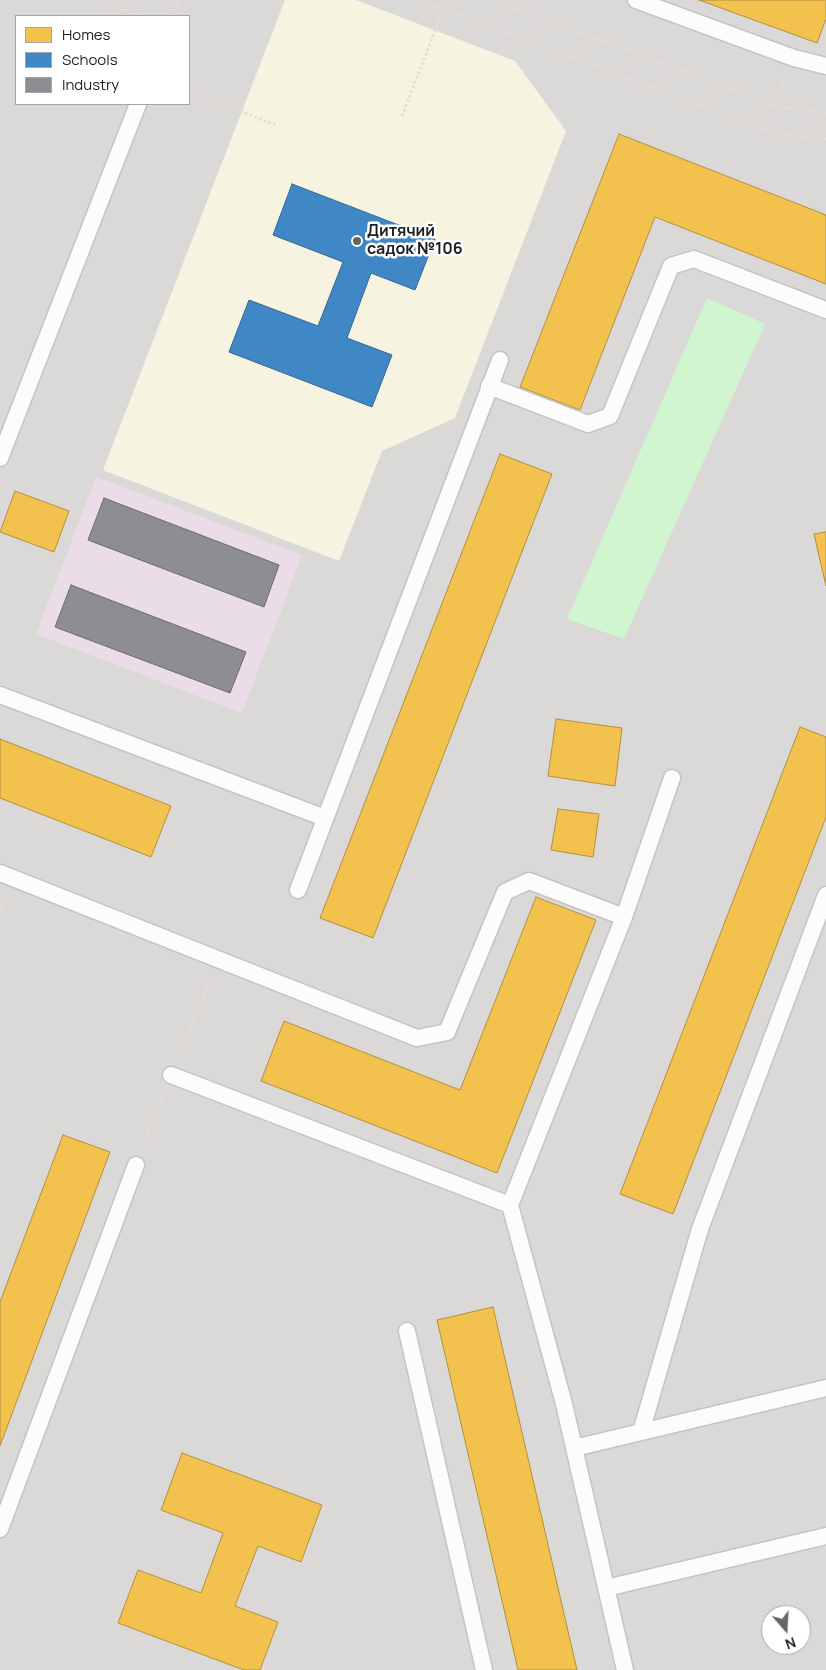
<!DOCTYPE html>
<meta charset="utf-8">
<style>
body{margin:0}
#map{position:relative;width:826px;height:1670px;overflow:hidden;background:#ece9e6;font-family:Manrope,sans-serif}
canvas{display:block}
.legend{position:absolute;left:15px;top:15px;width:175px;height:90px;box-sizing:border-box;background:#fff;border:1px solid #a5a5a5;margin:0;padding:6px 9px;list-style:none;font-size:15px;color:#1e1e1e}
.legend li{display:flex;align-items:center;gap:10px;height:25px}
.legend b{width:25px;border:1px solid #a5a5a5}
.north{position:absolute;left:761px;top:1605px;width:50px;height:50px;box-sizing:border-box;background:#fff;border:1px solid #a5a5a5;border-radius:50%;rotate:161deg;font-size:14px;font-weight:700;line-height:20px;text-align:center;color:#1e1e1e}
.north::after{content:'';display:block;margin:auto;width:18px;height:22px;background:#666564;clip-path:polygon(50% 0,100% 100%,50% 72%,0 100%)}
</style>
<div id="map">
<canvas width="826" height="1670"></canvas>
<ul class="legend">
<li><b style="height:14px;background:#f2c14e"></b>Homes</li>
<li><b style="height:14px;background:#3f88c5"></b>Schools</li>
<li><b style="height:14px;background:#8d8d92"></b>Industry</li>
</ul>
<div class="north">N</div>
</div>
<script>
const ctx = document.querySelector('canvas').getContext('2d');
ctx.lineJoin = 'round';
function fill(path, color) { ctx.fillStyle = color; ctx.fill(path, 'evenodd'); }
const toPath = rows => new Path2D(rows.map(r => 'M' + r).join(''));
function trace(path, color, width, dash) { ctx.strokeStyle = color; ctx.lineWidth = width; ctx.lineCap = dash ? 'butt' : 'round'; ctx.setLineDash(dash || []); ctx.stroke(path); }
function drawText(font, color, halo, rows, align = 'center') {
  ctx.font = font + ' Manrope,sans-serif'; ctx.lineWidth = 5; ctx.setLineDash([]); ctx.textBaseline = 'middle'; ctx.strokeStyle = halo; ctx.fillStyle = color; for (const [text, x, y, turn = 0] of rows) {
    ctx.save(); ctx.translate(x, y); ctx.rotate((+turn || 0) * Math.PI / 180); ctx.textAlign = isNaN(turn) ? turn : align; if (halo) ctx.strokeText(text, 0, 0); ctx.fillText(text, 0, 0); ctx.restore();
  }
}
fill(toPath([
 [0,0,826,0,826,1670,0,1670],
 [16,16,189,16,189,104,16,104],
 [771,1615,801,1615,801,1645,771,1645]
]), '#dbd9d7');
fill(toPath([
 [96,477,302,555,242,713,36,634]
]), '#eadde7');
fill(toPath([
 [285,0,356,0,515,61,566,131,455,418,382,451,339,561,103,470]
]), '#f6f4e0');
fill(toPath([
 [692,271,777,302,769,317,703,292,629,458,608,450]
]), '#dad9d8');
fill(toPath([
 [707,298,765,324,624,639,567,619]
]), '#d1f5cf');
const homes = toPath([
 [699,0,826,0,826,19,817,43,699,0],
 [619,134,826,215,826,284,655,217,580,410,520,387,619,134],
 [500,454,552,474,373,938,320,918,500,454],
 [15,491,69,511,54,552,0,532,15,491],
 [826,532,826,586,814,534,826,532],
 [556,719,622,728,615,786,548,776,556,719],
 [800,727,826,737,826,817,673,1214,620,1194,800,727],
 [0,739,171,806,151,857,0,798,0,739],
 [558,809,599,814,593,857,551,850,558,809],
 [536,897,596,920,497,1173,261,1081,284,1021,460,1090,536,897],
 [63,1135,110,1152,0,1446,0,1302,63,1135],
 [493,1307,577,1670,518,1670,472,1471,437,1320,493,1307],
 [182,1453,322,1505,301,1562,258,1546,235,1606,278,1622,260,1670,244,1670,118,1623,138,1570,201,1593,223,1533,161,1510,182,1453]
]);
fill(homes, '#f2c14e');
trace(homes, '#b29040', 1);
const schools = toPath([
 [292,184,435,239,415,290,371,273,347,338,392,355,372,407,229,352,249,300,318,326,343,262,273,235,292,184]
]);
fill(schools, '#3f88c5');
trace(schools, '#356893', 1);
const industry = toPath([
 [104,498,279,565,264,607,88,540,104,498],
 [71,585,246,652,230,693,55,627,71,585]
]);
fill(industry, '#8d8d92');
trace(industry, '#6c6c6f', 1);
const lane = toPath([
 [636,0,794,58,826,66],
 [489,386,588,424,610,416,671,266,694,259,826,310],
 [0,458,138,104],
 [0,695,325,818],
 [0,873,417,1038,447,1032,505,892,529,881,624,917,510,1205,564,1404,625,1670],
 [298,890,500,360],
 [624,917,672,778],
 [171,1075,510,1205],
 [407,1331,484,1670],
 [641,1432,700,1229,826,895],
 [574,1448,826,1388],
 [0,1529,136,1165],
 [606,1588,826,1536]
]);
trace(lane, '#c5c4c2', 19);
trace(toPath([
 [103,0,138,16],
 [419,0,762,128,797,137,826,139],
 [493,0,774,105,826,114],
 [172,16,178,0],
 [189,92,276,125],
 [402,116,447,0],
 [762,128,785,79],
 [0,911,5,898],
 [180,1055,210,979],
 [143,1145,163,1095]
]), '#ebd9d8', 3, [2.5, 2.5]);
trace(lane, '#fcfcfb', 16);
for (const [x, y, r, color] of [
 [357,241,5,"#666564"]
]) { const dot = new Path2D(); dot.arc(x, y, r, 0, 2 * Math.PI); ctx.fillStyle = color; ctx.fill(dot); trace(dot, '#fff', 2); }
drawText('bold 16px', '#1e1e1e', '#fff', [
 ["Дитячий",367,232],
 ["садок №106",367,250]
], 'left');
</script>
